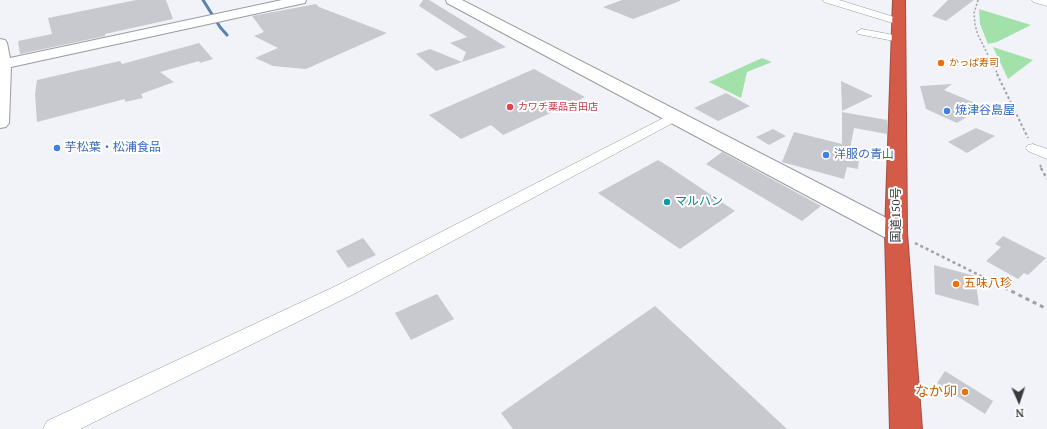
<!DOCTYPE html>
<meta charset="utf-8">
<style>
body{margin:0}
#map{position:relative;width:1047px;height:429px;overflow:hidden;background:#f1f3f9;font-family:"PT Serif",serif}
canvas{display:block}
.north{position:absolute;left:999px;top:381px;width:40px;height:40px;-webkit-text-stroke:3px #fff;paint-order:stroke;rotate:177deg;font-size:11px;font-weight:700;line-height:16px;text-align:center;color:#3b3b3e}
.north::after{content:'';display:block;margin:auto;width:14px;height:18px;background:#3b3b3e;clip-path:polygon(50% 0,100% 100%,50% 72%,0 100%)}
</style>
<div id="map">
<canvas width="1047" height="429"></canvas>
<div class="north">N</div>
</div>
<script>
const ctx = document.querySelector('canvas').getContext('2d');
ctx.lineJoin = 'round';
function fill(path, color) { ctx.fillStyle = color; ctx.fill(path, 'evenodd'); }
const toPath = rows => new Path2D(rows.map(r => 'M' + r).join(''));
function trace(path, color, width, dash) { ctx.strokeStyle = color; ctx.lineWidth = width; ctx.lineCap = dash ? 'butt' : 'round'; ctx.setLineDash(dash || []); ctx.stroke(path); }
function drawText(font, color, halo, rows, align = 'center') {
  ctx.font = font + ' "PT Serif","Noto Sans JP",serif'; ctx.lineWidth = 4; ctx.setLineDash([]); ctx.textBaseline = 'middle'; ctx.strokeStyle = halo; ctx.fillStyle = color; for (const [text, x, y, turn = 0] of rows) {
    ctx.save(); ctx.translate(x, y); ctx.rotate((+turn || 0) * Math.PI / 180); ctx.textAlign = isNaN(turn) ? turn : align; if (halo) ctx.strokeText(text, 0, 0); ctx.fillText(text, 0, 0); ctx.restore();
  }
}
fill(toPath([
 [979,9,1031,25,997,42,988,44,980,24],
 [993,47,1033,60,1008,79],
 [762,58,772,62,747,72,741,98,709,82]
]), '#a2e2aa');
trace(toPath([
 [203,0,220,27,227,35]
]), '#5a82ad', 3);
fill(toPath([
 [136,0,166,0,173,19,105,34,105,36,20,54,18,41,52,34,48,18],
 [423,0,429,0,506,47,436,71,416,54,430,49,462,62,466,52,450,43,467,37,419,6],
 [622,0,680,0,680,1,633,19,603,7],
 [948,0,974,0,946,21,932,16],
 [316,4,319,7,387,33,306,69,273,66,255,58,278,48,254,36,264,32,252,16],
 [199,43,213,59,200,63,199,61,160,72,174,82,141,94,143,98,125,102,125,99,37,122,35,94,37,80,120,61,122,64],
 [534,69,585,97,503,135,491,125,461,139,429,115],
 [841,81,873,96,842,111],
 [952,84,944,90,975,103,960,110,970,115,957,123,926,109,920,86],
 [726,93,750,106,718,121,694,108],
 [842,112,887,120,887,134,854,128,849,154,859,158,858,169,847,167,844,179,782,162,794,132,842,144],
 [976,128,995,136,967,153,948,142],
 [773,129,786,136,769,145,756,137],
 [722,152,779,183,821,206,802,221,706,164],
 [658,160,671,168,735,211,680,249,598,193],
 [1003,236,1046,258,1028,275,1024,273,1018,279,986,261,1001,247,995,244],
 [363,238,376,255,348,268,336,251],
 [934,265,975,276,979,306,935,294],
 [437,294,454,319,411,340,395,313],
 [655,306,787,429,513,429,501,413],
 [945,371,993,401,985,414,937,383]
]), '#c8c9cf');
const street = toPath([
 [823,0,839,0,904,20,905,22,904,24,896,24,824,2,823,0],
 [1032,0,1047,0,1047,6,1033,2,1032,0],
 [862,29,899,36,903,37,905,39,903,41,899,42,858,34,856,32,862,29],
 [675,112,680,113,682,116,680,119,352,295,80,429,43,429,47,421,338,285,675,112],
 [1033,144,1047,149,1047,159,1028,151,1026,148,1028,145,1033,144]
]);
const secondary = toPath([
 [282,0,306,0,305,3,300,4,11,67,9,123,6,127,0,128,0,39,5,40,7,43,10,58,282,0],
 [446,0,462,0,904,227,907,233,904,239,896,241,888,239,447,3,446,0]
]);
const highway = toPath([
 [893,0,905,0,907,233,922,429,890,429,885,233,893,0]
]);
trace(street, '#9a9ba0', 1);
trace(secondary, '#9a9ba0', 2);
trace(highway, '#9e5044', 2);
trace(toPath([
 [978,0,974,13,975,25,978,35,998,75]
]), '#a0a1a5', 1.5, [2, 2]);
trace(toPath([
 [997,74,1028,138],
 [1040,165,1042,169]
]), '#a0a1a5', 2, [2.5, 2.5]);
trace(toPath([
 [1041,168,1047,179],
 [915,243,999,285]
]), '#a0a1a5', 2.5, [3, 3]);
trace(toPath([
 [997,284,1047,309]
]), '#a0a1a5', 3, [4, 4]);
fill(street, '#fff');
fill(secondary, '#fff');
fill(highway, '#d45b48');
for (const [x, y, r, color] of [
 [941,63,4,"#e8710a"],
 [510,107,4,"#e0444e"],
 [947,111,4,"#3f7fe0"],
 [57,148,4,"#3f7fe0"],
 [826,155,4,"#3f7fe0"],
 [667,202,4,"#0f9aa8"],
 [956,284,4,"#e8710a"],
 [965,392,4,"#e8710a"]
]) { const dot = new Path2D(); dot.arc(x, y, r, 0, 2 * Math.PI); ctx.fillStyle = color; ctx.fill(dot); trace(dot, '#fff', 1.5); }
drawText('10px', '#c56008', '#fff', [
 ["かっぱ寿司",949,63]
], 'left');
drawText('10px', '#be3a42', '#fff', [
 ["カワチ薬品吉田店",518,107]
], 'left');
drawText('12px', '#366cbe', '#fff', [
 ["焼津谷島屋",955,111],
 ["芋松葉・松浦食品",65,148],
 ["洋服の青山",834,155]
], 'left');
drawText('12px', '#0d838f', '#fff', [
 ["マルハン",675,202]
], 'left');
drawText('12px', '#3b3b3e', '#fff', [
 ["国道150号",897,215,-90]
]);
drawText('12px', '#c56008', '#fff', [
 ["五味八珍",964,284]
], 'left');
drawText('14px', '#c56008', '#fff', [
 ["なか卯",957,392]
], 'right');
</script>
